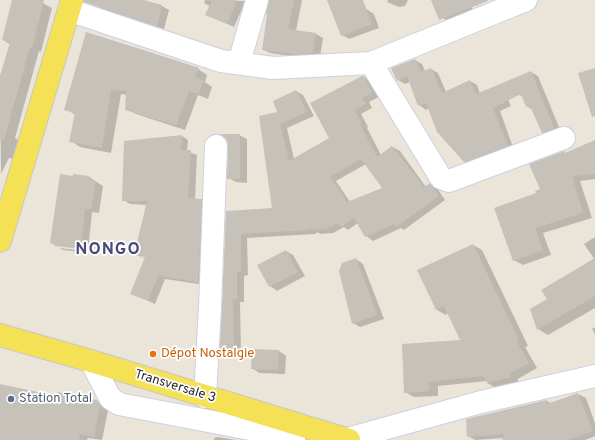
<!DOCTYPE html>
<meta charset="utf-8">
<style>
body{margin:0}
canvas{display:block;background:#ebe5d9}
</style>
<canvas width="595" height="440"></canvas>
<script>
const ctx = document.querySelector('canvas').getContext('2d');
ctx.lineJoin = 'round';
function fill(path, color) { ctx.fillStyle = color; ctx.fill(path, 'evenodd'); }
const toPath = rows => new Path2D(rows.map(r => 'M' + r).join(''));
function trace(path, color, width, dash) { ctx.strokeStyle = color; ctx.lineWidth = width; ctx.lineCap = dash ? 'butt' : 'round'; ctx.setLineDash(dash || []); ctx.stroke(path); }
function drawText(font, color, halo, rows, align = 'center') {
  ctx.font = font + ' Overpass,sans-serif'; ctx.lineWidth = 3.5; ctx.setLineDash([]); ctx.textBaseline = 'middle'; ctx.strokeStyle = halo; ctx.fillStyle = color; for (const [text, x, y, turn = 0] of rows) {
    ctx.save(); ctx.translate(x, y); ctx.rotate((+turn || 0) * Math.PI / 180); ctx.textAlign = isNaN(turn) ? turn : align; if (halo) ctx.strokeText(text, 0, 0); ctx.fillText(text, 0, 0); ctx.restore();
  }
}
fill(toPath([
 [13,0,33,0,43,3,52,8,41,52,39,51,15,138,20,141,15,159,9,158,1,174,0,80,10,44,3,40],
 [96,0,140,0,162,6,169,10,164,29,103,9,95,5],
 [205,0,243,1,253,0,251,6,244,5,234,27,207,15,210,6,204,3],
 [270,0,302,0,296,31,316,34,323,38,320,57,303,58,270,53,263,49],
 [328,0,352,0,374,14,379,28,349,39,342,35],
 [388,0,408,0,405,6,399,7,387,2],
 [436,0,484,0,471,5,475,15,453,24,443,18],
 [86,34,198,69,207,75,205,82,212,87,208,99,198,95,185,130,136,114,127,109,127,95,121,94,111,153,80,147,71,141,76,115,65,109],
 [415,60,422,64,425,71,431,69,438,73,446,92,470,81,477,85,480,94,504,91,511,106,500,111,514,150,472,165,465,161,429,108,426,110,419,105,410,82,405,84,398,80],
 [531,72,538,76,561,132,550,137,542,132,533,110,527,106,523,97,520,95,515,79],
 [364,77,371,81,379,97,369,102,372,108,361,114,368,127,367,128,381,155,393,147,400,151,426,187,430,184,437,188,445,200,404,230,401,228,373,241,366,236,358,223,348,230,344,227,333,233,320,234,318,232,315,234,247,238,248,275,244,276,244,302,240,302,241,352,228,352,221,348,227,212,273,209,279,112,296,91,303,95,314,116,287,128,294,159,330,138],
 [366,164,384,189,350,202,336,181],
 [239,135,247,139,247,183,236,182,228,178],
 [182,136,188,140,187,151,197,155,195,199,201,200,208,204,205,285,165,279,155,304,131,293,145,259,135,254,147,205,130,204,123,200],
 [141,255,150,257,149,259,141,257],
 [595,141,595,179,580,181,592,218,543,233,551,255,523,265,514,260,537,194,566,154],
 [89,177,103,186,99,213,92,212,88,251,80,250,80,252,63,250,59,248,77,250,78,248,55,245,51,243],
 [595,237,595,260,584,244],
 [473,245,482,250,528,346,525,347,537,368,518,379,518,382,496,388,487,383,487,381,438,386,438,396,414,397,405,392,462,341,448,313,446,315,437,310],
 [286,251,293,255,305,276,277,291,270,286],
 [356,259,363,264,384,319,360,327,353,323],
 [595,280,595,308,548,335,538,329],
 [595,327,595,334,592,329],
 [279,351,286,356,285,374,259,373,252,368],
 [0,385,57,397,96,401,105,405,108,411,102,440,88,438,87,440,0,440],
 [578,394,586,398,595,423,595,436,585,440,503,440,504,438,475,440,468,436,547,401,551,403],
 [218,437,236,440,214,440,214,438]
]), '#0003');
fill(toPath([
 [12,0,44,0,32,48,30,47,4,140,0,140,0,76,10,42,2,40],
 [84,0,144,0,162,5,157,26,84,2],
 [212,0,237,0,227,24,205,15],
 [269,0,294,0,288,29,316,33,313,53,295,54,262,50,267,15,266,14],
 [327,0,363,0,372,24,341,36],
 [431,0,487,0,488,1,439,20],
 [86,32,178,61,199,68,195,77,204,81,198,94,189,91,176,125,125,110,126,91,111,90,102,148,69,142,75,113,64,110],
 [415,59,421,72,431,68,442,93,470,80,476,94,531,71,554,128,542,133,530,106,526,107,521,94,493,108,508,146,464,162,437,132,426,103,418,106,407,76,397,81,391,68],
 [595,68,595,116,592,117,578,73],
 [362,76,364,76,372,93,362,98,366,104,354,110,362,123,360,124,377,157,392,146,424,187,430,183,439,196,396,227,394,224,365,237,354,218,341,227,338,223,326,229,312,230,311,228,308,230,241,234,241,272,237,272,237,299,233,299,234,348,220,349,226,211,272,208,259,116,277,112,273,101,296,90,307,112,280,124,289,161,329,138,310,103],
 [361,159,382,188,347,202,330,177],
 [219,134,240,134,240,179,227,179,228,146,227,140,223,136],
 [182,135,181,150,191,150,188,198,202,199,198,282,158,276,148,301,130,294,145,257,134,255,147,201,122,201,124,141],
 [595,140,595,174,572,176,583,213,535,228,543,250,513,261,494,208,536,193,535,191,540,189,529,164,564,151,565,153],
 [60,174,73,176,73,174,89,176,89,180,96,181,91,209,85,209,81,247,73,246,73,248,54,246,55,244,50,243],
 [473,244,519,340,517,342,529,363,509,374,510,377,487,383,484,376,429,382,429,391,404,393,402,344,460,340,444,306,436,310,417,270],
 [286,250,298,272,269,287,257,265],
 [356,258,377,315,352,324,339,271,342,263],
 [595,258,595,296,537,330,530,309,547,299,541,290],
 [252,349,279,350,278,370,251,369],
 [0,384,57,396,58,392,97,400,100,406,94,437,80,434,79,440,0,440],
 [578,393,593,431,567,440,502,440,505,434,467,437,466,419,547,400,547,404]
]), '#c6c2b9');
const minor = toPath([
 [69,10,221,61,273,68,371,63,526,0],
 [239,63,257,0],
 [371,63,441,178,449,181,564,138],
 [91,361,110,398,119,404,277,434,294,440],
 [205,397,210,307,216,146],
 [347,439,481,402,595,376]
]);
const major = toPath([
 [0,241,72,0],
 [0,335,91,361,349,440]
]);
trace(minor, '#ced0e2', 24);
trace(major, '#c7c7c7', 24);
trace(minor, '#fff', 22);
trace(major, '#f4e155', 22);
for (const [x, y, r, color] of [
 [153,354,4,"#e8710a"],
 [11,399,4,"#5c6f8a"]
]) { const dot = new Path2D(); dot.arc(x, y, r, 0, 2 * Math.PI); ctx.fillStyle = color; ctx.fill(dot); trace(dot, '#fff', 1.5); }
drawText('13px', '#c56008', '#fff', [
 ["Dépot Nostalgie",161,354]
], 'left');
drawText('13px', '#282828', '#fff', [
 ["Transversale 3",175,387,17]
]);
drawText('13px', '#4e5e75', '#fff', [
 ["Station Total",19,399]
], 'left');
ctx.letterSpacing = '1px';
drawText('bold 17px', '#484b79', '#fff', [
 ["NONGO",108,251]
]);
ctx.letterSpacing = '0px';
</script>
